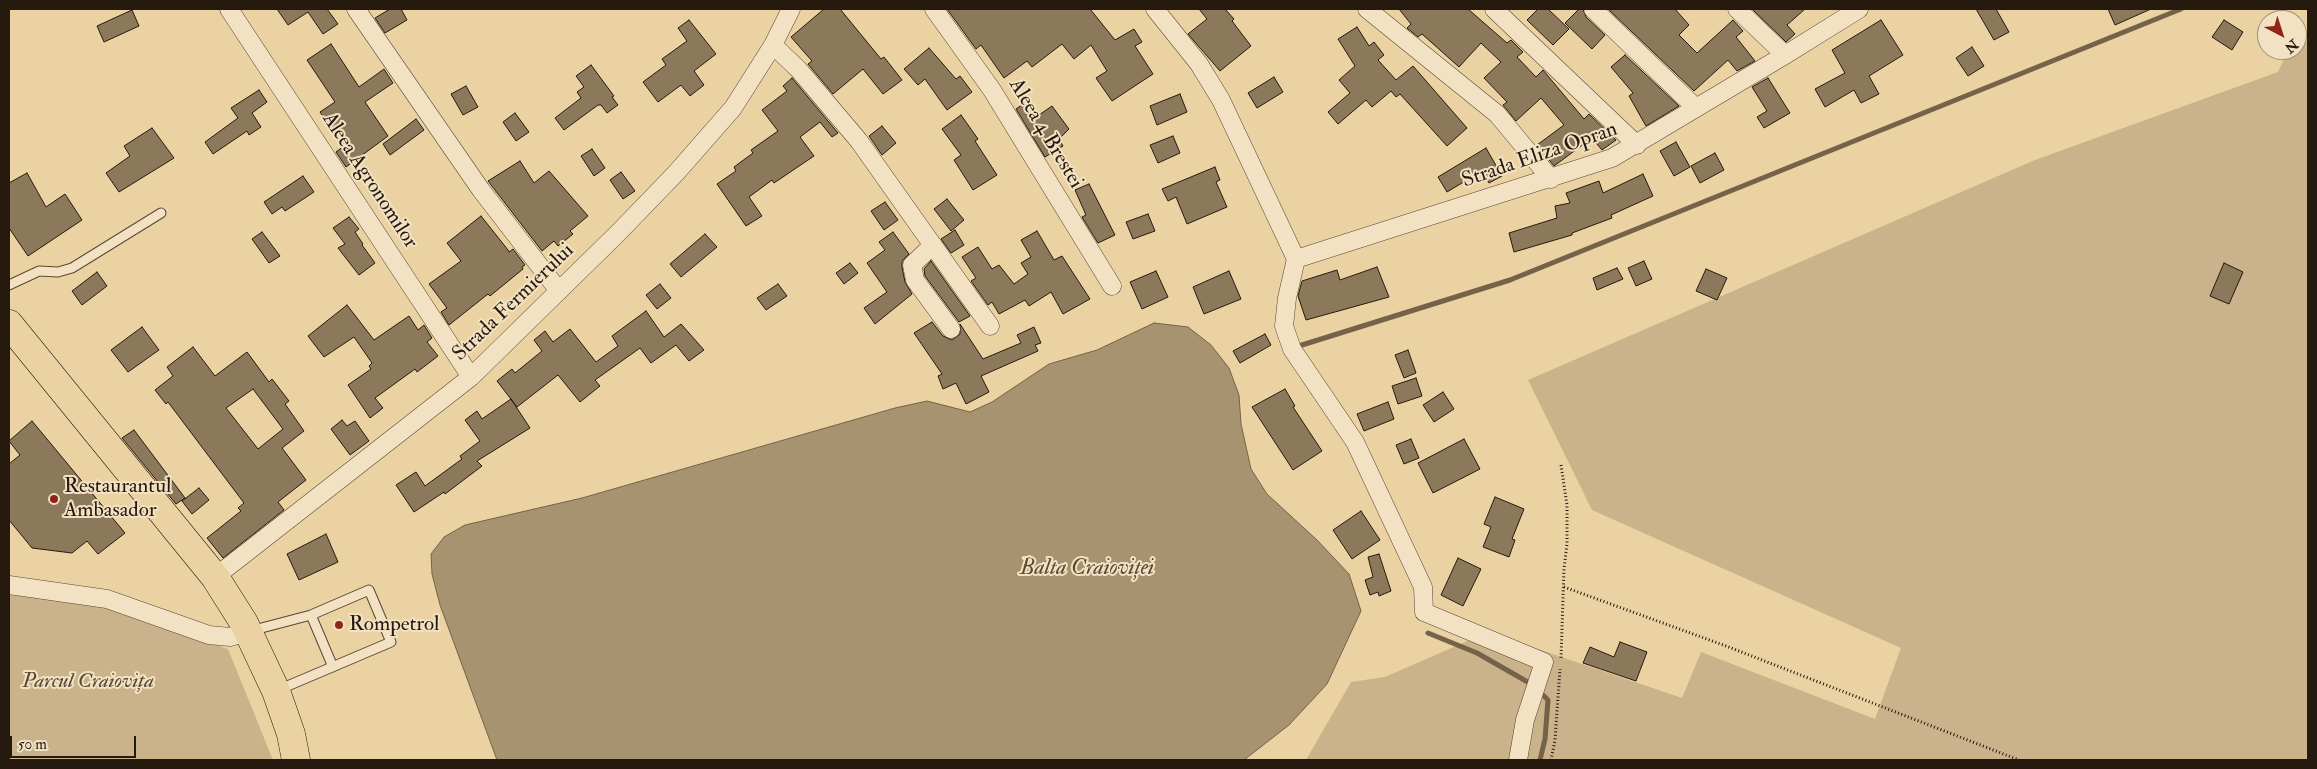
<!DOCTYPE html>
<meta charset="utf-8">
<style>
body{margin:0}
#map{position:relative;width:2317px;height:769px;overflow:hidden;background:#ebd2a3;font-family:"IM FELL Double Pica",serif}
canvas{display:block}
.frame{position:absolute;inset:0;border:10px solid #26190e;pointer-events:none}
.north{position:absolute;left:2257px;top:10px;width:50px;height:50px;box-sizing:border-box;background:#f2e2c3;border:1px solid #a0927b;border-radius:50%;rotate:140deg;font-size:14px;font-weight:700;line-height:20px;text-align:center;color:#26190e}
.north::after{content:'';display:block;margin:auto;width:18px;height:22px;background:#8f2418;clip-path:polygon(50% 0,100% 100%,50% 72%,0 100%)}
.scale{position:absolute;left:10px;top:736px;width:126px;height:22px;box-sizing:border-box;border:2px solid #26190e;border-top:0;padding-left:6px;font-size:15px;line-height:18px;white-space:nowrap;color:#26190e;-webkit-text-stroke:4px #f2e2c3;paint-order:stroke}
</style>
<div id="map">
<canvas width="2317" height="769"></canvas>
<div class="frame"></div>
<div class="north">N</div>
<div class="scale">50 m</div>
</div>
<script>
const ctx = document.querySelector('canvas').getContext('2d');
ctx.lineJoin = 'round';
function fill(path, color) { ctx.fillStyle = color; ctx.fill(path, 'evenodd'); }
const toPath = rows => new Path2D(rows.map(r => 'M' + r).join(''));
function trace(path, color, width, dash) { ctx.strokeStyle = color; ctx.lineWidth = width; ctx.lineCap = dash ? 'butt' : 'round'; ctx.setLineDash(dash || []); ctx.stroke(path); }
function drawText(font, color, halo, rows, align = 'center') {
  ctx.font = font + ' "IM FELL Double Pica",serif'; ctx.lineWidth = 4; ctx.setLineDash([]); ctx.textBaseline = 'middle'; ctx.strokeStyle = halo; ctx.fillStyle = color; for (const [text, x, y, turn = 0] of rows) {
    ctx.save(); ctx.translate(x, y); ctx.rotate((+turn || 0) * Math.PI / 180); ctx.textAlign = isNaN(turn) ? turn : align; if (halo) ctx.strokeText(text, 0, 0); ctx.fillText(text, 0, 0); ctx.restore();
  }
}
fill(toPath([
 [2297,37,2308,42,2308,760,1306,760,1351,682,1385,677,1488,632,1682,698,1701,652,1875,719,1901,648,1592,510,1528,380,2035,160,2278,72,2288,50,2297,50],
 [9,593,111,607,228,649,273,760,9,760]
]), '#cab38a');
const water = toPath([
 [1154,323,1188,327,1211,345,1229,368,1239,395,1241,424,1251,469,1267,494,1317,540,1349,574,1361,611,1327,684,1289,725,1244,760,497,760,440,605,432,574,431,554,444,537,465,525,582,498,895,408,927,401,970,412,992,402,1049,364,1097,350,1154,323]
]);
fill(water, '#a89370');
trace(water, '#746249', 1);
trace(toPath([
 [1302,345,1510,280,2181,9],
 [1428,633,1477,653,1533,685],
 [1539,691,1548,700,1545,739,1540,760]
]), '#746249', 5);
const building = toPath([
 [277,9,327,9,338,24,323,34,308,12,288,25,277,9],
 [390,9,401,9,407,20,385,33,375,18,390,9],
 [824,9,840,9,881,59,884,57,902,80,883,94,863,69,833,94,808,64,812,61,791,37,824,9],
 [947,9,1090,9,1115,40,1134,29,1142,42,1135,46,1153,74,1112,101,1096,78,1107,71,1091,45,1074,59,1062,44,1032,67,1027,61,1004,78,981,45,976,49,947,9],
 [1199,9,1225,9,1234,19,1232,21,1251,46,1220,71,1188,34,1207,19,1199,9],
 [1399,9,1468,9,1507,43,1511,40,1523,52,1517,57,1536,77,1543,70,1584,119,1589,114,1616,140,1602,150,1592,138,1554,166,1537,145,1564,125,1541,98,1516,121,1503,105,1507,102,1484,78,1501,62,1481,43,1459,67,1422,34,1418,37,1407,28,1411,24,1399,9],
 [1538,9,1548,9,1569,29,1553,45,1527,20,1538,9],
 [1579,9,1583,9,1586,17,1605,35,1592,49,1565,23,1579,9],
 [1608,9,1675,9,1689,25,1679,35,1697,53,1733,20,1743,31,1736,37,1755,61,1737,71,1728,60,1694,91,1608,9],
 [1752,9,1805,9,1787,25,1795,34,1786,42,1752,9],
 [1976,9,1996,9,2009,32,1994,40,1976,9],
 [2108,9,2151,9,2115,25,2108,9],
 [132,10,139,26,104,42,97,26,132,10],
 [689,20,716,54,694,71,704,85,690,96,681,85,658,102,643,82,666,65,662,59,687,41,678,28,689,20],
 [1881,20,1903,55,1869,76,1879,94,1861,103,1854,90,1825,107,1815,89,1845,73,1832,50,1881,20],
 [2224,20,2243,32,2232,50,2212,37,2224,20],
 [1357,27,1369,46,1374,42,1384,55,1378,60,1396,80,1413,66,1467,128,1447,146,1400,94,1396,97,1391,91,1372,107,1366,100,1338,124,1328,112,1350,93,1339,80,1355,66,1338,39,1357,27],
 [331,44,359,87,384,69,393,83,365,102,388,136,346,167,336,152,344,146,320,112,335,102,307,60,331,44],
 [1972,47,1984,66,1968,76,1956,58,1972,47],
 [929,48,956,79,960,76,972,92,947,110,925,79,918,85,904,69,929,48],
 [1625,55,1679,106,1646,126,1629,96,1633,93,1611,67,1625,55],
 [591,65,614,96,612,97,618,105,607,113,601,105,598,105,564,130,555,118,581,98,577,92,584,87,576,76,591,65],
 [1274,77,1283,92,1257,108,1248,93,1274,77],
 [792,78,838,133,832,137,820,122,800,137,814,156,774,183,772,180,749,197,762,216,746,226,717,184,736,171,734,167,753,153,751,150,778,131,762,110,787,91,783,86,792,78],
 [1768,78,1790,113,1764,128,1757,117,1767,111,1752,87,1768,78],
 [466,86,478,107,463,115,451,94,466,86],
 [259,90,267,102,252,113,261,127,249,135,247,131,213,154,205,142,238,118,231,108,259,90],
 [1180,94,1187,112,1157,125,1150,106,1180,94],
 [1029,100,1039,115,1052,106,1069,129,1059,139,1063,146,1045,157,1016,109,1029,100],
 [515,113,529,132,516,141,503,122,515,113],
 [961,115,978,139,975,141,997,175,973,190,954,160,961,155,942,129,961,115],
 [416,119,424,130,390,155,383,144,416,119],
 [882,126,896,143,882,155,869,136,882,126],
 [152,128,174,158,119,192,106,173,130,156,124,146,152,128],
 [1173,136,1180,153,1158,163,1150,145,1173,136],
 [1676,142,1690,167,1674,176,1660,151,1676,142],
 [1486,148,1502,176,1489,183,1482,171,1447,192,1438,177,1486,148],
 [592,149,605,168,594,176,581,156,592,149],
 [1715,153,1724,170,1700,183,1691,166,1715,153],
 [520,161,534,183,549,171,588,216,570,231,573,234,558,246,554,241,542,251,488,181,520,161],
 [1215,167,1220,180,1216,182,1227,207,1187,224,1176,197,1168,201,1162,189,1215,167],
 [621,172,635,191,623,199,610,180,621,172],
 [27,173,46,207,65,194,82,220,28,256,9,228,9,183,27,173],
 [1643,174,1653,196,1611,215,1612,218,1572,233,1572,235,1514,252,1509,233,1557,218,1555,206,1570,203,1566,193,1599,181,1603,193,1643,174],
 [303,176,314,192,285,211,282,207,272,214,264,202,303,176],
 [1089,184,1115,235,1098,243,1082,217,1086,215,1075,190,1089,184],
 [947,199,964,220,951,231,934,209,947,199],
 [885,202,898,220,884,230,871,211,885,202],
 [1148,214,1155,231,1133,239,1126,222,1148,214],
 [481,216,508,250,509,252,513,249,525,265,522,267,523,269,490,296,488,294,449,325,441,312,447,308,429,284,461,261,447,243,481,216],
 [349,217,359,229,355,232,363,244,362,245,375,263,359,275,338,248,345,244,333,228,349,217],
 [955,230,964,245,951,253,941,239,955,230],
 [1037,231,1054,260,1062,256,1090,299,1063,314,1051,292,1029,306,1025,300,999,314,992,302,988,305,971,281,976,278,962,257,978,247,992,269,999,265,1014,284,1028,274,1021,263,1031,257,1021,240,1037,231],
 [262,232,280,256,269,263,252,239,262,232],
 [893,232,909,254,902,261,902,267,905,282,912,294,875,324,864,308,887,292,867,263,885,250,879,242,893,232],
 [705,234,717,247,681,277,670,264,705,234],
 [931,261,970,316,959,322,925,276,924,269,931,261],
 [1644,261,1652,279,1636,286,1628,268,1644,261],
 [850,263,858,273,844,284,836,273,850,263],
 [2224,263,2243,272,2229,304,2210,296,2224,263],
 [1377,267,1389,297,1306,320,1298,296,1302,281,1337,270,1340,280,1377,267],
 [1617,268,1623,279,1597,290,1593,278,1617,268],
 [1706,269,1727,278,1717,300,1696,291,1706,269],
 [1156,271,1168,297,1142,309,1130,282,1156,271],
 [1229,271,1241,299,1204,314,1193,287,1229,271],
 [97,272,107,286,82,305,72,291,97,272],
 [660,284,671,298,657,309,646,295,660,284],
 [778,284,787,296,766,310,757,298,778,284],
 [347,305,374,340,409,316,418,330,424,325,432,338,427,342,438,356,417,372,415,369,375,398,383,408,370,418,348,385,371,369,369,366,372,363,354,337,324,357,308,336,347,305],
 [646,311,664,337,681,324,704,350,689,361,676,345,651,363,640,348,595,380,600,386,580,402,558,375,517,407,497,381,512,369,515,373,542,351,534,340,545,331,553,342,570,329,596,362,618,346,612,336,646,311],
 [932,322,943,336,952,340,960,334,960,324,983,359,1021,343,1017,335,1034,327,1041,343,1035,345,1038,351,981,376,989,392,966,404,956,383,943,389,938,376,942,374,914,333,932,322],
 [142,327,159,350,128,372,111,350,142,327],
 [1265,334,1271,345,1240,363,1233,351,1265,334],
 [193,347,215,376,247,352,269,382,272,379,289,401,285,404,304,431,282,448,306,480,278,502,284,510,223,558,207,538,241,511,238,508,244,503,168,402,166,404,155,390,173,376,167,367,193,347],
 [253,389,283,429,258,449,226,408,253,389],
 [1408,350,1416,373,1404,378,1395,355,1408,350],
 [1416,378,1422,396,1398,404,1392,386,1416,378],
 [1285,389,1295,406,1293,407,1322,451,1293,470,1252,407,1285,389],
 [1443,392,1454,409,1434,422,1423,405,1443,392],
 [511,399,530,428,477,461,482,466,445,494,444,492,414,512,396,485,416,472,425,486,462,459,460,456,480,441,465,420,477,411,482,419,511,399],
 [1388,402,1394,419,1364,431,1357,414,1388,402],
 [342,420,347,426,355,421,369,441,350,455,331,429,342,420],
 [32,421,125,533,98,554,87,541,72,553,32,548,9,520,9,464,20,455,9,441,32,421],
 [134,430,185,498,176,504,122,438,134,430],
 [1411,439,1419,458,1404,464,1396,445,1411,439],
 [1464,439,1480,469,1433,493,1418,463,1464,439],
 [199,488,209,500,192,514,182,501,199,488],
 [1495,497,1524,509,1512,539,1515,540,1509,557,1483,547,1491,527,1484,524,1495,497],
 [1361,511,1380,540,1352,559,1333,530,1361,511],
 [326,534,338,562,299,580,287,554,326,534],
 [1379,554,1391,591,1379,596,1378,592,1370,595,1365,580,1373,577,1368,557,1379,554],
 [1458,558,1481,569,1463,606,1441,595,1458,558],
 [1620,642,1647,652,1636,681,1583,663,1590,647,1614,657,1620,642]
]);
fill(building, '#8c795b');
trace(building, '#26190e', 1);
const lane = toPath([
 [9,285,39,271,58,272,72,268,161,213],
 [311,615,333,667],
 [250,631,311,615,369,590,391,642,278,690]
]);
const street = toPath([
 [229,9,471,377],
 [356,9,481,190,559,291],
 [934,9,992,90,1112,286],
 [1155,9,1199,64,1221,100,1296,259,1287,298,1284,326,1292,349,1355,442,1423,587,1424,612,1544,662,1525,720,1518,760],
 [1367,9,1497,114,1551,179],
 [1494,9,1637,145],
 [1593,9,1696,108],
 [1737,9,1785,55],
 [773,45,799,70,859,141,990,326],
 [933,245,912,265,915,280,951,329],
 [1296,259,1612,158,1785,55,1859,9],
 [215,577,471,377,618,233,676,173,733,108,773,45,791,9],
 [9,585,107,599,209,635,230,637,248,632]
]);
const primary = toPath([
 [9,324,215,577,244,623,276,691,291,734,296,760]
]);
trace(lane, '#574733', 11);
trace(street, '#574733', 19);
trace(primary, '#26190e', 29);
trace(toPath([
 [1561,465,1567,505,1567,544,1564,569,1561,658],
 [1564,587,1726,646,2019,760],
 [1551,760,1555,740,1560,669]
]), '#26190e', 3, [1, 2.5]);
trace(lane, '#f2e2c3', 9);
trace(street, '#f2e2c3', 18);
trace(primary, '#ebd2a3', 28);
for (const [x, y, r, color] of [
 [54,499,5,"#8f2418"],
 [339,625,5,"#8f2418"]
]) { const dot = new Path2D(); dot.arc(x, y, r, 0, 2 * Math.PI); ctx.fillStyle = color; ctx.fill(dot); trace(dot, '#f2e2c3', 2); }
drawText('21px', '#26190e', '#f2e2c3', [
 ["Aleea 4 Brestei",1045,134,59],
 ["Strada Eliza Opran",1540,156,-19],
 ["Aleea Agronomilor",369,181,57],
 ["Strada Fermierului",514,303,-44]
]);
drawText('21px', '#26190e', '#f2e2c3', [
 ["Restaurantul",64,487],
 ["Ambasador",64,511],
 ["Rompetrol",349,625]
], 'left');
drawText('italic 21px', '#574733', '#f2e2c3', [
 ["Parcul Craiovița",88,682]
]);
drawText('italic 22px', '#5a4a35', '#f2e2c3', [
 ["Balta Craioviței",1087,569]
]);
</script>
